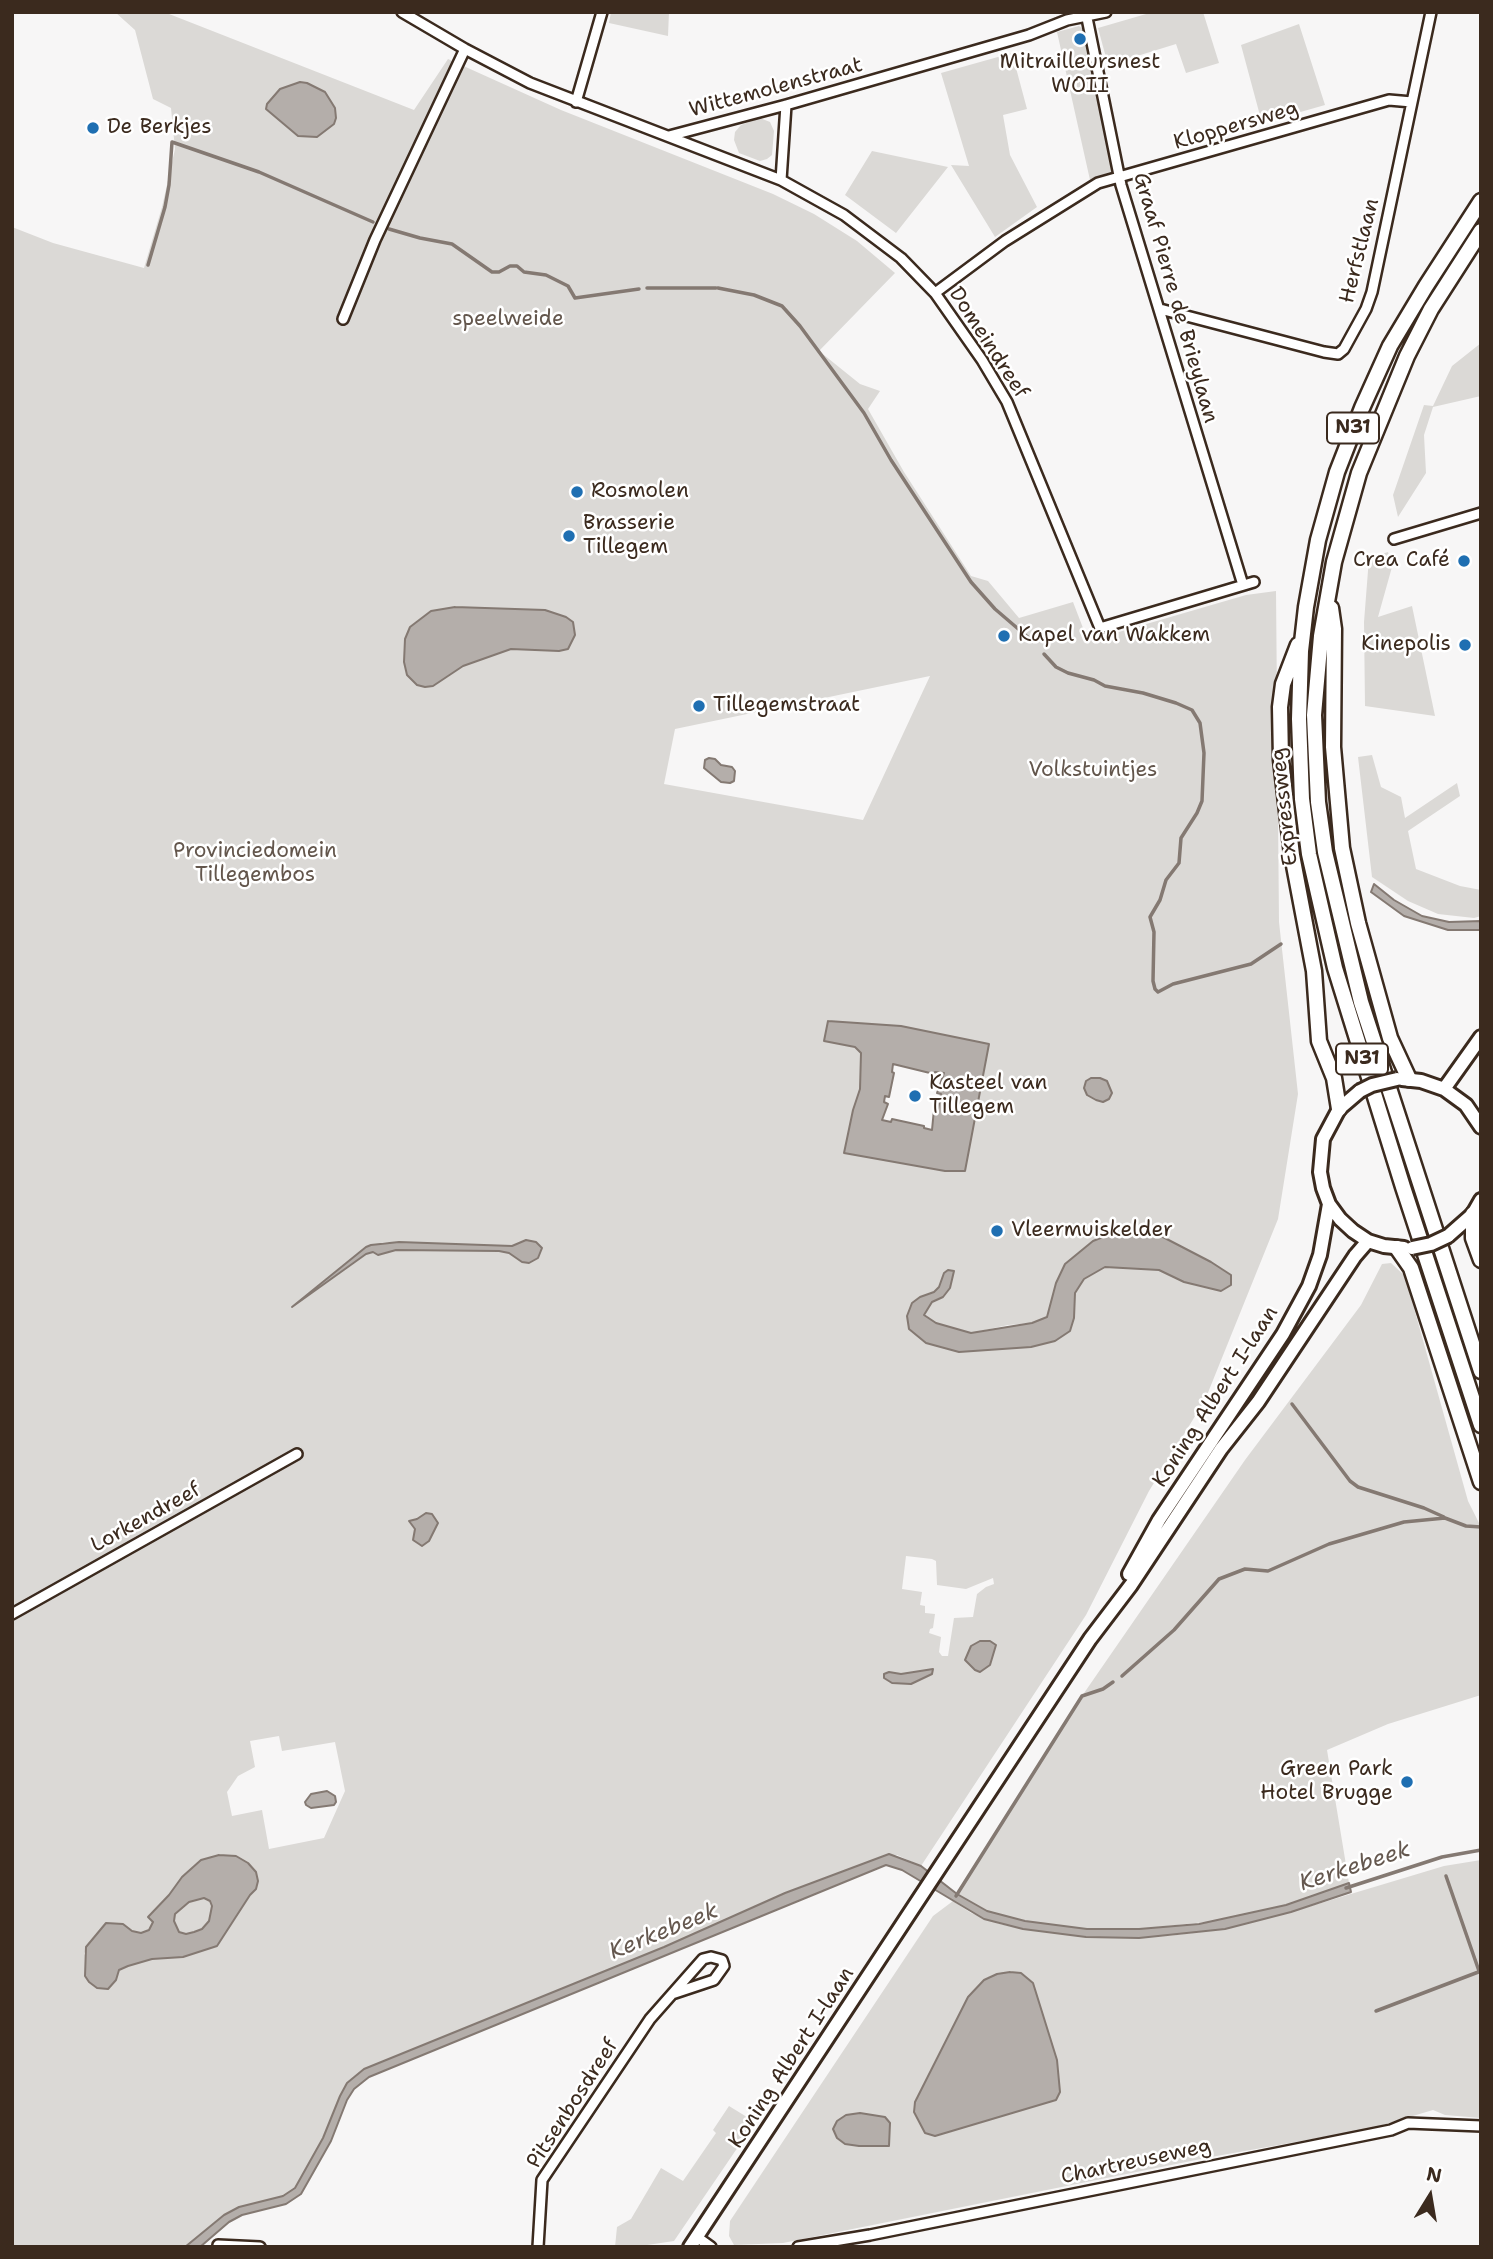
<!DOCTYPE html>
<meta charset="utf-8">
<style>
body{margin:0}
#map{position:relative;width:1493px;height:2259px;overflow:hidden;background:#f7f6f6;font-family:"Shantell Sans",sans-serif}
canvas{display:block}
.frame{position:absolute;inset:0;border:14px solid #3b2a1e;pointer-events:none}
.north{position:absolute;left:1395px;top:2161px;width:70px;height:70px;-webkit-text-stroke:5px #fff;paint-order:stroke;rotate:11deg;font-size:19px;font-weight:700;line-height:28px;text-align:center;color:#3b2a1e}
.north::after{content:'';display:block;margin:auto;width:24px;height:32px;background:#3b2a1e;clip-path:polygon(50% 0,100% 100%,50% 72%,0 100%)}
</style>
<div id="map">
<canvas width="1493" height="2259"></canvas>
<div class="frame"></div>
<div class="north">N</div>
</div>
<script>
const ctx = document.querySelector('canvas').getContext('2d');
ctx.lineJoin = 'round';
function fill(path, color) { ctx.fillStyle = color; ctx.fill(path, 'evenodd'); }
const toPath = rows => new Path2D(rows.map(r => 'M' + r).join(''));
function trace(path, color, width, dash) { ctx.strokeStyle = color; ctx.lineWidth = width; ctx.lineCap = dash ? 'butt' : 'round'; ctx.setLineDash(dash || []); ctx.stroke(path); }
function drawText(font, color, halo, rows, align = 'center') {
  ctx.font = font + ' "Shantell Sans",sans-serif'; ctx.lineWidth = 5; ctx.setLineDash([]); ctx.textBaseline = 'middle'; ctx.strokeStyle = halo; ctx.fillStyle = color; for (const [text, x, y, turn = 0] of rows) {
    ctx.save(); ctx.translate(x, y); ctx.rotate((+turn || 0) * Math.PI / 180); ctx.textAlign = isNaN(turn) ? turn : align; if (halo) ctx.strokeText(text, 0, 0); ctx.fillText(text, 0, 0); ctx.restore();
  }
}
fill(toPath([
 [115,12,164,12,414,110,448,59,561,110,773,194,814,214,857,241,895,273,819,351,860,384,880,391,868,409,904,472,971,576,988,581,1019,618,1073,602,1088,641,1246,595,1276,591,1279,922,1298,1094,1278,1219,1205,1400,1149,1491,1086,1615,921,1866,897,1855,785,1893,664,1947,364,2069,347,2083,340,2096,323,2138,295,2188,283,2196,239,2207,224,2215,185,2247,12,2247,12,227,53,243,144,268,162,207,175,149,171,108,153,99,135,30],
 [431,611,568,649,559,651,511,649,463,666,446,678,410,627],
 [930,676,863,820,664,784,675,729],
 [828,1021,901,1026,989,1044,965,1170,844,1153,853,1110,860,1089,861,1053],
 [1135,1230,1160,1235,1231,1275,1220,1291,1184,1282,1159,1270,1105,1267,1084,1279,1075,1293,1073,1306,1074,1318,1031,1347,959,1352,926,1343,909,1329,907,1316,912,1303,920,1297,934,1292,939,1287,944,1273,943,1297,932,1302,924,1315,936,1323,971,1333,1008,1325,1032,1323,1047,1317,1065,1264,1113,1233],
 [382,1242,512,1246,520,1244,522,1262,509,1253,499,1251,396,1250,378,1254,373,1252,366,1254,293,1306,366,1247,378,1246],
 [906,1556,932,1559,936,1561,937,1585,966,1589,993,1578,994,1584,986,1587,977,1594,973,1617,954,1618,948,1656,942,1656,939,1652,941,1637,929,1633,930,1629,933,1628,935,1614,925,1613,925,1606,920,1605,922,1592,902,1589],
 [933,1669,930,1675,911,1684,892,1683,884,1678,884,1674,889,1672,901,1674],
 [279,1736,282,1751,335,1742,345,1791,324,1838,269,1849,262,1810,232,1816,227,1792,238,1776,255,1767,250,1741],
 [219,1855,236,1856,256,1889,250,1895,217,1946,183,1957,152,1959,128,1966,118,1970,116,1980,84,1954,90,1941,106,1923,123,1924,132,1931,141,1933,149,1930,162,1903,183,1877,201,1860],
 [611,12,669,12,668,36,609,23],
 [1153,12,1203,12,1219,63,1186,73,1176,44,1108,65,1098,28],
 [1299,24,1325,105,1262,123,1241,45],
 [1079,26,1086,31,1113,169,1109,175,1096,177,1090,180,1057,32],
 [1012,53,1027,109,1003,115,1010,155,1037,207,995,237,951,165,969,166,941,73],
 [760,118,770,122,774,131,772,155,767,159,760,161,739,153,734,140,735,132,741,125],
 [872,151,948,167,896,233,845,195],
 [1481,343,1481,396,1433,407,1424,435,1426,473,1398,517,1393,495,1424,405,1433,406,1452,366],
 [1388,552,1392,567,1378,617,1412,606,1435,716,1365,706,1364,622,1369,558],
 [1372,755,1381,787,1401,797,1405,818,1457,783,1460,796,1408,831,1416,869,1460,886,1481,890,1481,916,1474,918,1438,914,1408,901,1372,877,1358,757],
 [1391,1263,1405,1276,1468,1501,1481,1527,1481,1695,1388,1724,1327,1750,1349,1883,1286,1905,1224,1920,1139,1929,1087,1929,1025,1921,987,1911,957,1894,1082,1696,1245,1460,1361,1305,1382,1264],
 [1481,1860,1481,2118,1445,2115,1433,2110,1369,2129,1211,2157,783,2243,734,2245,729,2236,730,2221,933,1916,953,1901,971,1913,1000,1924,1023,1929,1086,1937,1168,1936,1225,1929,1291,1912,1444,1866],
 [1010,1972,1021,1973,1033,1983,1057,2060,1060,2092,997,1974],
 [204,1898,210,1901,212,1907,209,1921,202,1929,194,1932,185,1934,179,1932,174,1921,175,1914,189,1902],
 [729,2106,755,2122,674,2241,634,2247,615,2247,617,2227,631,2219,661,2168,683,2181,716,2133,713,2130]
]), '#dbd9d6');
const water = toPath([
 [300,82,307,83,325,92,335,108,336,118,334,124,317,137,298,136,266,109,267,104,280,89,300,82],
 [455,607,545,610,566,617,573,622,575,635,568,649,559,651,511,649,463,666,433,686,425,687,417,685,407,675,404,662,405,639,410,627,431,611,455,607],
 [709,758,715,759,721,765,732,767,735,771,734,781,730,783,721,782,704,768,705,760,709,758],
 [1374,884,1394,900,1422,916,1449,922,1481,921,1481,930,1448,930,1404,916,1371,892,1374,884],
 [828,1021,901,1026,989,1044,965,1171,945,1171,844,1153,853,1110,860,1089,861,1053,855,1047,824,1041,828,1021],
 [893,1064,934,1074,935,1072,944,1073,937,1093,941,1094,938,1109,934,1109,932,1130,924,1128,924,1126,892,1119,891,1122,882,1120,888,1104,884,1102,885,1096,889,1097,894,1073,892,1072,893,1064],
 [1091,1078,1100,1078,1107,1081,1112,1093,1109,1099,1103,1102,1096,1100,1087,1095,1084,1088,1086,1081,1091,1078],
 [1135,1230,1159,1235,1211,1262,1231,1275,1231,1285,1221,1291,1184,1282,1159,1270,1105,1267,1084,1279,1075,1293,1074,1318,1070,1331,1055,1341,1031,1347,959,1352,926,1343,909,1329,907,1316,912,1303,920,1297,934,1292,939,1287,944,1273,948,1270,954,1271,950,1288,943,1297,932,1302,924,1315,936,1323,971,1333,1032,1323,1047,1317,1056,1283,1065,1264,1093,1241,1113,1233,1135,1230],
 [526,1240,536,1242,542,1248,538,1258,529,1263,522,1262,509,1253,499,1251,396,1250,378,1255,373,1252,366,1254,292,1307,366,1247,371,1245,399,1242,512,1246,526,1240],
 [426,1513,432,1514,438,1523,429,1541,422,1546,413,1540,415,1529,409,1521,417,1519,426,1513],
 [980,1641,990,1641,996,1645,990,1665,980,1672,975,1670,965,1660,971,1646,980,1641],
 [933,1669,932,1674,911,1684,892,1683,884,1678,884,1674,889,1672,901,1674,933,1669],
 [327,1791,335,1796,336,1802,334,1805,311,1808,306,1805,305,1802,311,1794,327,1791],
 [889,1854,921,1866,957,1894,987,1911,1025,1921,1087,1929,1139,1929,1199,1924,1286,1905,1349,1883,1351,1892,1291,1912,1225,1929,1139,1938,1086,1937,1023,1929,984,1919,902,1870,886,1865,369,2077,354,2089,347,2100,331,2141,301,2194,286,2204,242,2215,229,2222,200,2247,185,2247,224,2215,239,2207,283,2196,295,2188,323,2138,340,2096,347,2083,364,2069,664,1947,785,1893,889,1854],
 [219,1855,236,1856,248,1863,256,1872,258,1881,256,1889,250,1895,217,1946,183,1957,152,1959,128,1966,119,1970,116,1980,108,1989,97,1988,89,1982,85,1976,86,1947,106,1923,123,1924,132,1931,141,1933,149,1930,153,1922,148,1917,169,1895,182,1877,201,1860,219,1855],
 [204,1898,210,1901,212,1906,209,1921,202,1929,194,1932,186,1934,179,1932,174,1921,175,1914,189,1902,204,1898],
 [1010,1972,1021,1973,1033,1983,1057,2060,1060,2092,1056,2100,935,2136,925,2133,914,2112,915,2102,968,1997,984,1980,997,1974,1010,1972],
 [860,2113,885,2117,890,2123,889,2146,859,2146,845,2144,837,2138,833,2129,837,2121,846,2115,860,2113]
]);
fill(water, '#b4aeaa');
trace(water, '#847972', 2);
trace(toPath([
 [389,229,420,238,452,244,492,272,499,272,510,266,517,266,524,272,546,275,568,286,575,298,639,289],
 [148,265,165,207,169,185,172,142,259,172,373,222],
 [647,288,716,288],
 [718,288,754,295,782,306,800,326,864,413,891,460,971,582,995,609,1030,639],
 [1044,654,1056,667,1068,673,1094,680,1105,686,1143,693,1176,703,1192,710,1200,723,1204,753,1202,801,1197,813,1181,838,1179,863,1166,880,1160,900,1150,917,1154,932,1153,981,1155,989,1158,992,1173,984,1251,964,1281,944],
 [1292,1404,1350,1481,1358,1487,1424,1508,1444,1517],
 [1122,1676,1174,1630,1219,1579,1245,1569,1268,1571,1329,1544,1404,1522,1445,1518,1466,1526,1481,1527],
 [1446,1876,1479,1971],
 [1346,1888,1442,1857,1481,1850],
 [956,1896,1082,1696,1103,1689,1113,1682],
 [1376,2011,1481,1971]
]), '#847972', 3.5);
const minor = toPath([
 [402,12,465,49,530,83,781,180,844,215,901,258,935,293,982,360,1007,402,1100,628,1254,582],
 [1087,18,1121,185,1243,585],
 [576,102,602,12],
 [669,136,786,105,1029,35,1067,20,1106,12],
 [781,180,786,105],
 [935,293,1005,241,1098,183,1389,100,1412,102],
 [1160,309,1324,352,1338,354,1344,349,1366,309,1372,292,1431,12],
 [343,319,375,240,465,49],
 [1394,539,1481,513],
 [12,1614,297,1454],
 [697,2237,711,2247],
 [218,2245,260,2247],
 [538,2247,542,2180,650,2019,703,1959,711,1957,722,1960,724,1966,714,1980,672,1994],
 [798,2247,870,2235,1391,2130,1408,2123,1481,2126]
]);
const secondary = toPath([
 [1402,1079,1421,1081,1444,1089,1466,1105,1481,1127],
 [1444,1089,1481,1037],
 [1360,1091,1339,1109,1323,1139,1320,1172,1323,1188,1329,1204,1340,1219,1353,1231,1368,1241,1384,1246,1404,1248],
 [1448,1236,1473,1214,1481,1200],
 [1129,1574,1159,1520,1283,1334,1309,1286,1320,1255,1329,1204],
 [690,2247,1090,1639,1131,1585,1221,1449,1258,1402,1355,1256,1368,1241]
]);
const trunk = toPath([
 [1481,201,1426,286,1390,346,1362,408,1337,472,1318,540,1306,607,1301,651,1299,719,1302,799,1309,854,1335,968,1403,1187,1481,1425],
 [1481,231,1431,309,1407,356,1359,473,1334,562,1321,636,1314,715,1318,802,1325,852,1361,1002,1481,1371],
 [1331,608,1334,629,1333,747,1342,848,1358,923,1390,1038,1409,1079],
 [1298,645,1283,684,1280,707,1281,760,1292,855,1314,971,1319,1041,1334,1078,1339,1109],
 [1473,1214,1473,1238,1481,1260],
 [1397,1248,1411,1268,1481,1482]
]);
trace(minor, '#3b2a1e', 14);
trace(secondary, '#3b2a1e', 18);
trace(trunk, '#3b2a1e', 19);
trace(minor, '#fff', 9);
trace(secondary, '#fff', 12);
trace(trunk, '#fff', 14);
const secondaryBridge = toPath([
 [1360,1091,1372,1085,1397,1079],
 [1412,1248,1431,1244,1448,1236]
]);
trace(secondaryBridge, '#3b2a1e', 18, []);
trace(secondaryBridge, '#fff', 12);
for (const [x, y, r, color] of [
 [1080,39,7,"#1f6fb2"],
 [93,128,7,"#1f6fb2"],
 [577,492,7,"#1f6fb2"],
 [569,536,7,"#1f6fb2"],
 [1464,561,7,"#1f6fb2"],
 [1004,636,7,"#1f6fb2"],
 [1465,645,7,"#1f6fb2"],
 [699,706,7,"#1f6fb2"],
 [915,1096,7,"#1f6fb2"],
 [997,1231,7,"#1f6fb2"],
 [1407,1782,7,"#1f6fb2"]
]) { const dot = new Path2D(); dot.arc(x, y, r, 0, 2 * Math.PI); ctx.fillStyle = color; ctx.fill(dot); trace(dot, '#fff', 2.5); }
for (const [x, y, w] of [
 [1353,428,52],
 [1362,1059,52]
]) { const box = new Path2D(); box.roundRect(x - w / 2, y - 15.5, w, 31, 5); ctx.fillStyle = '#fff'; ctx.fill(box); trace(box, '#3b2a1e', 2); }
drawText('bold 19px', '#3b2a1e', null, [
 ["N31",1353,428],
 ["N31",1362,1059]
]);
drawText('21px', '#3b2a1e', '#fff', [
 ["Mitrailleursnest",1080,63,"center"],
 ["WOII",1080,87,"center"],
 ["De Berkjes",107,128],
 ["Rosmolen",591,492],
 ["Brasserie",583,524],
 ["Tillegem",583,548],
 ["Crea Café",1450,561,"right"],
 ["Kapel van Wakkem",1018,636],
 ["Kinepolis",1451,645,"right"],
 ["Tillegemstraat",713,706],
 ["Kasteel van",929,1084],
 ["Tillegem",929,1108],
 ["Vleermuiskelder",1011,1231],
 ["Green Park",1393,1770,"right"],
 ["Hotel Brugge",1393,1794,"right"]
], 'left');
drawText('21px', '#3b2a1e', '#fff', [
 ["Wittemolenstraat",776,88,-15],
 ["Kloppersweg",1236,126,-16],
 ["Herfstlaan",1360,251,-76],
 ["Graaf Pierre de Brieylaan",1175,298,74],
 ["Domeindreef",988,343,57],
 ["Expressweg",1285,807,-96],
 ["Koning Albert I-laan",1216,1397,-57],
 ["Lorkendreef",146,1518,-29],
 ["Koning Albert I-laan",792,2058,-57],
 ["Pitsenbosdreef",573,2104,-57],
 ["Chartreuseweg",1136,2162,-12]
]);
drawText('21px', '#63564c', '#fff', [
 ["speelweide",508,320],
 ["Volkstuintjes",1093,771],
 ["Provinciedomein",255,852],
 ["Tillegembos",255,876]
]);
drawText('italic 23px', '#65584f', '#fff', [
 ["Kerkebeek",1355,1867,-18],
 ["Kerkebeek",664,1932,-22]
]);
</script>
